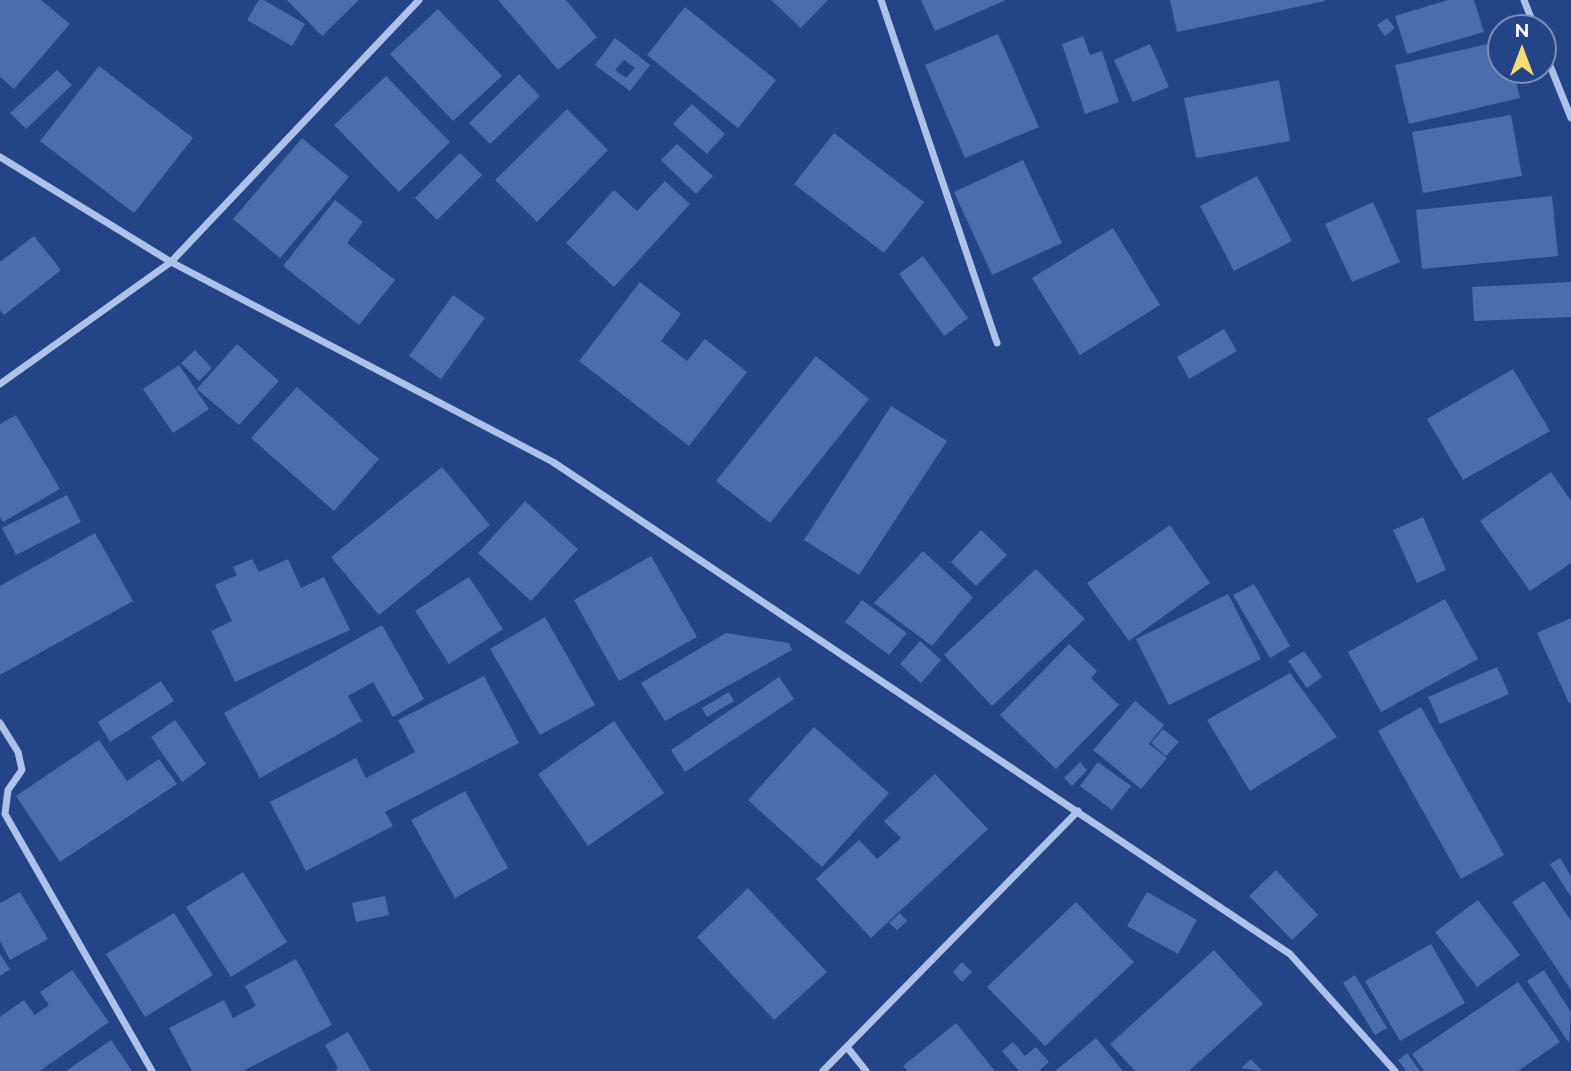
<!DOCTYPE html>
<style>
body{margin:0}
#map{position:relative;width:1571px;height:1071px;overflow:hidden;background:#234486;font-family:Raleway,sans-serif}
canvas{display:block}
.north{position:absolute;left:1487px;top:14px;width:70px;height:70px;box-sizing:border-box;background:#234486;border:2px solid #7b8fb6;border-radius:50%;rotate:0deg;font-size:19px;font-weight:700;line-height:28px;text-align:center;color:#fff}
.north::after{content:'';display:block;margin:auto;width:24px;height:32px;background:#f4dc70;clip-path:polygon(50% 0,100% 100%,50% 72%,0 100%)}
</style>
<div id="map">
<canvas width="1571" height="1071"></canvas>
<div class="north">N</div>
</div>
<script>
const ctx = document.querySelector('canvas').getContext('2d');
ctx.lineJoin = 'round';
function fill(path, color) { ctx.fillStyle = color; ctx.fill(path, 'evenodd'); }
const toPath = rows => new Path2D(rows.map(r => 'M' + r).join(''));
function trace(path, color, width, dash) { ctx.strokeStyle = color; ctx.lineWidth = width; ctx.lineCap = dash ? 'butt' : 'round'; ctx.setLineDash(dash || []); ctx.stroke(path); }
fill(toPath([
 [0,0,41,0,70,24,14,89,0,77],
 [259,0,264,0,305,24,292,46,247,20],
 [287,0,359,0,322,36],
 [498,0,566,0,597,37,558,70],
 [771,0,828,0,801,28],
 [921,0,1006,0,935,31],
 [1170,0,1325,0,1325,1,1177,32],
 [1448,0,1474,0,1484,32,1407,54,1395,16],
 [685,7,776,80,738,128,647,55],
 [438,9,502,76,453,121,390,54],
 [1387,18,1395,28,1385,36,1377,25],
 [998,34,1039,127,965,158,925,65],
 [1083,36,1090,55,1102,51,1119,102,1085,114,1062,44],
 [615,38,650,65,630,91,595,65],
 [624,60,635,68,626,78,615,70],
 [1501,41,1501,70,1513,70,1520,98,1409,124,1395,65],
 [1150,44,1169,87,1133,102,1114,60],
 [99,66,193,138,134,213,40,141],
 [57,70,72,85,26,129,10,113],
 [519,74,540,96,490,144,469,123],
 [386,76,450,142,399,192,334,125],
 [1279,80,1290,141,1196,158,1184,98],
 [692,104,725,134,707,154,673,124],
 [567,109,608,150,537,222,495,180],
 [1511,115,1522,176,1423,193,1412,132],
 [834,133,924,202,884,253,794,184],
 [302,138,349,177,280,258,233,219],
 [677,144,713,176,696,194,661,160],
 [460,153,482,175,437,220,415,198],
 [1023,160,1062,243,992,275,954,192],
 [1257,176,1292,241,1234,271,1200,206],
 [665,181,690,204,614,287,566,243,614,190,637,211],
 [1552,196,1558,256,1422,269,1416,210],
 [335,200,363,222,347,243,395,280,359,325,283,266],
 [1373,202,1400,262,1352,282,1325,224],
 [1113,228,1160,305,1080,355,1032,278],
 [34,236,61,270,4,315,0,310,0,262],
 [923,256,968,318,944,336,899,274],
 [640,282,681,314,661,341,687,361,705,339,747,372,689,446,579,361],
 [1571,282,1571,317,1474,321,1472,287],
 [453,295,485,318,441,379,409,356],
 [1224,329,1237,351,1189,379,1177,357],
 [237,344,279,381,239,425,197,389],
 [195,350,212,368,199,381,181,363],
 [816,356,869,399,770,523,716,481],
 [179,365,209,409,173,433,143,389],
 [1513,369,1550,431,1463,480,1427,419],
 [297,387,379,459,334,511,251,438],
 [891,406,947,441,859,575,804,540],
 [16,415,60,489,3,522,0,517,0,424],
 [442,467,490,525,379,615,331,557],
 [1551,472,1571,501,1571,563,1530,591,1480,521],
 [67,495,81,522,16,555,2,528],
 [525,501,578,549,531,601,478,553],
 [1423,517,1446,570,1417,583,1393,530],
 [1170,525,1210,583,1129,641,1087,583],
 [981,530,1007,555,976,586,951,562],
 [95,533,133,601,0,675,0,586],
 [923,551,973,597,932,646,874,603],
 [651,556,697,637,619,681,574,600],
 [252,559,259,572,288,559,301,588,324,577,350,630,235,682,211,631,232,621,215,585,237,575,233,567],
 [1036,569,1085,619,992,706,944,655],
 [469,577,503,629,449,664,415,611],
 [1254,584,1290,646,1270,658,1233,595],
 [1228,594,1261,659,1169,705,1136,639],
 [1445,599,1478,659,1381,712,1348,652],
 [862,600,907,633,889,655,845,622],
 [545,617,595,705,540,735,490,649],
 [1571,618,1571,703,1569,703,1537,633],
 [382,625,424,699,393,717,373,682,348,696,362,721,260,778,224,713],
 [726,633,789,643,792,650,665,721,641,683],
 [920,641,941,660,921,683,900,664],
 [1069,644,1097,671,1091,678,1119,705,1056,769,1000,715],
 [1304,651,1322,677,1307,688,1288,661],
 [1497,667,1509,694,1440,724,1428,697],
 [1290,673,1337,737,1250,791,1207,720],
 [484,676,519,743,385,812,393,826,306,871,270,802,356,758,366,778,415,752,398,720],
 [779,677,794,699,685,772,671,750],
 [161,681,174,701,110,742,98,722],
 [729,692,734,701,707,717,702,708],
 [1135,701,1164,725,1149,744,1167,758,1141,789,1093,750],
 [1421,707,1504,855,1461,879,1378,731],
 [175,720,206,764,182,782,151,737],
 [614,721,664,793,588,846,538,774],
 [814,727,889,793,822,867,748,800],
 [1163,729,1179,742,1166,756,1151,743],
 [99,740,127,781,159,759,177,784,60,862,16,796],
 [1080,762,1087,770,1072,786,1064,778],
 [1098,762,1131,786,1112,810,1080,786],
 [935,774,988,829,871,938,816,879,859,840,877,859,901,838,884,821],
 [465,791,508,868,455,898,411,820],
 [1560,858,1571,876,1571,897,1550,864],
 [1276,870,1318,915,1292,940,1249,896],
 [243,872,287,942,231,977,186,907],
 [1544,881,1571,921,1571,990,1512,902],
 [748,888,827,972,774,1020,697,937],
 [20,892,48,939,10,960,0,941,0,903],
 [1147,892,1197,920,1178,954,1127,926],
 [385,896,389,915,356,922,352,903],
 [1478,900,1520,955,1477,987,1435,932],
 [1076,902,1134,962,1045,1046,987,987],
 [174,913,213,975,145,1017,106,954],
 [900,913,907,921,897,930,889,923],
 [1431,944,1465,1003,1400,1041,1365,981],
 [1214,950,1263,1004,1189,1071,1135,1071,1110,1044],
 [0,954,10,969,0,976],
 [296,959,332,1025,243,1071,192,1071,169,1028,224,1000,233,1018,256,1006,245,986],
 [962,962,972,972,962,982,953,972],
 [72,970,109,1022,40,1071,0,1071,0,1017,24,1000,35,1015,49,1005,40,992],
 [1544,970,1571,1012,1569,1043,1527,981],
 [1355,975,1387,1028,1375,1035,1343,983],
 [1518,982,1560,1042,1518,1071,1424,1071,1412,1054],
 [956,1023,995,1071,908,1071,903,1066],
 [348,1032,371,1071,334,1071,338,1068,325,1045],
 [1096,1038,1123,1071,1055,1071],
 [111,1040,132,1071,66,1071],
 [1013,1042,1025,1056,1036,1047,1049,1062,1039,1071,1019,1071,1002,1051],
 [1407,1053,1420,1071,1406,1071,1398,1060],
 [1251,1059,1262,1071,1241,1068]
]), '#4b6dae');
trace(toPath([
 [881,0,997,343],
 [1524,0,1535,28],
 [1543,48,1571,118],
 [0,157,171,262,553,462,1290,954,1395,1071],
 [0,384,171,262,419,0],
 [0,723,18,752,22,770,8,790,5,814,152,1071],
 [847,1047,866,1071],
 [823,1071,1078,811]
]), '#adc2e9', 7);
</script>
